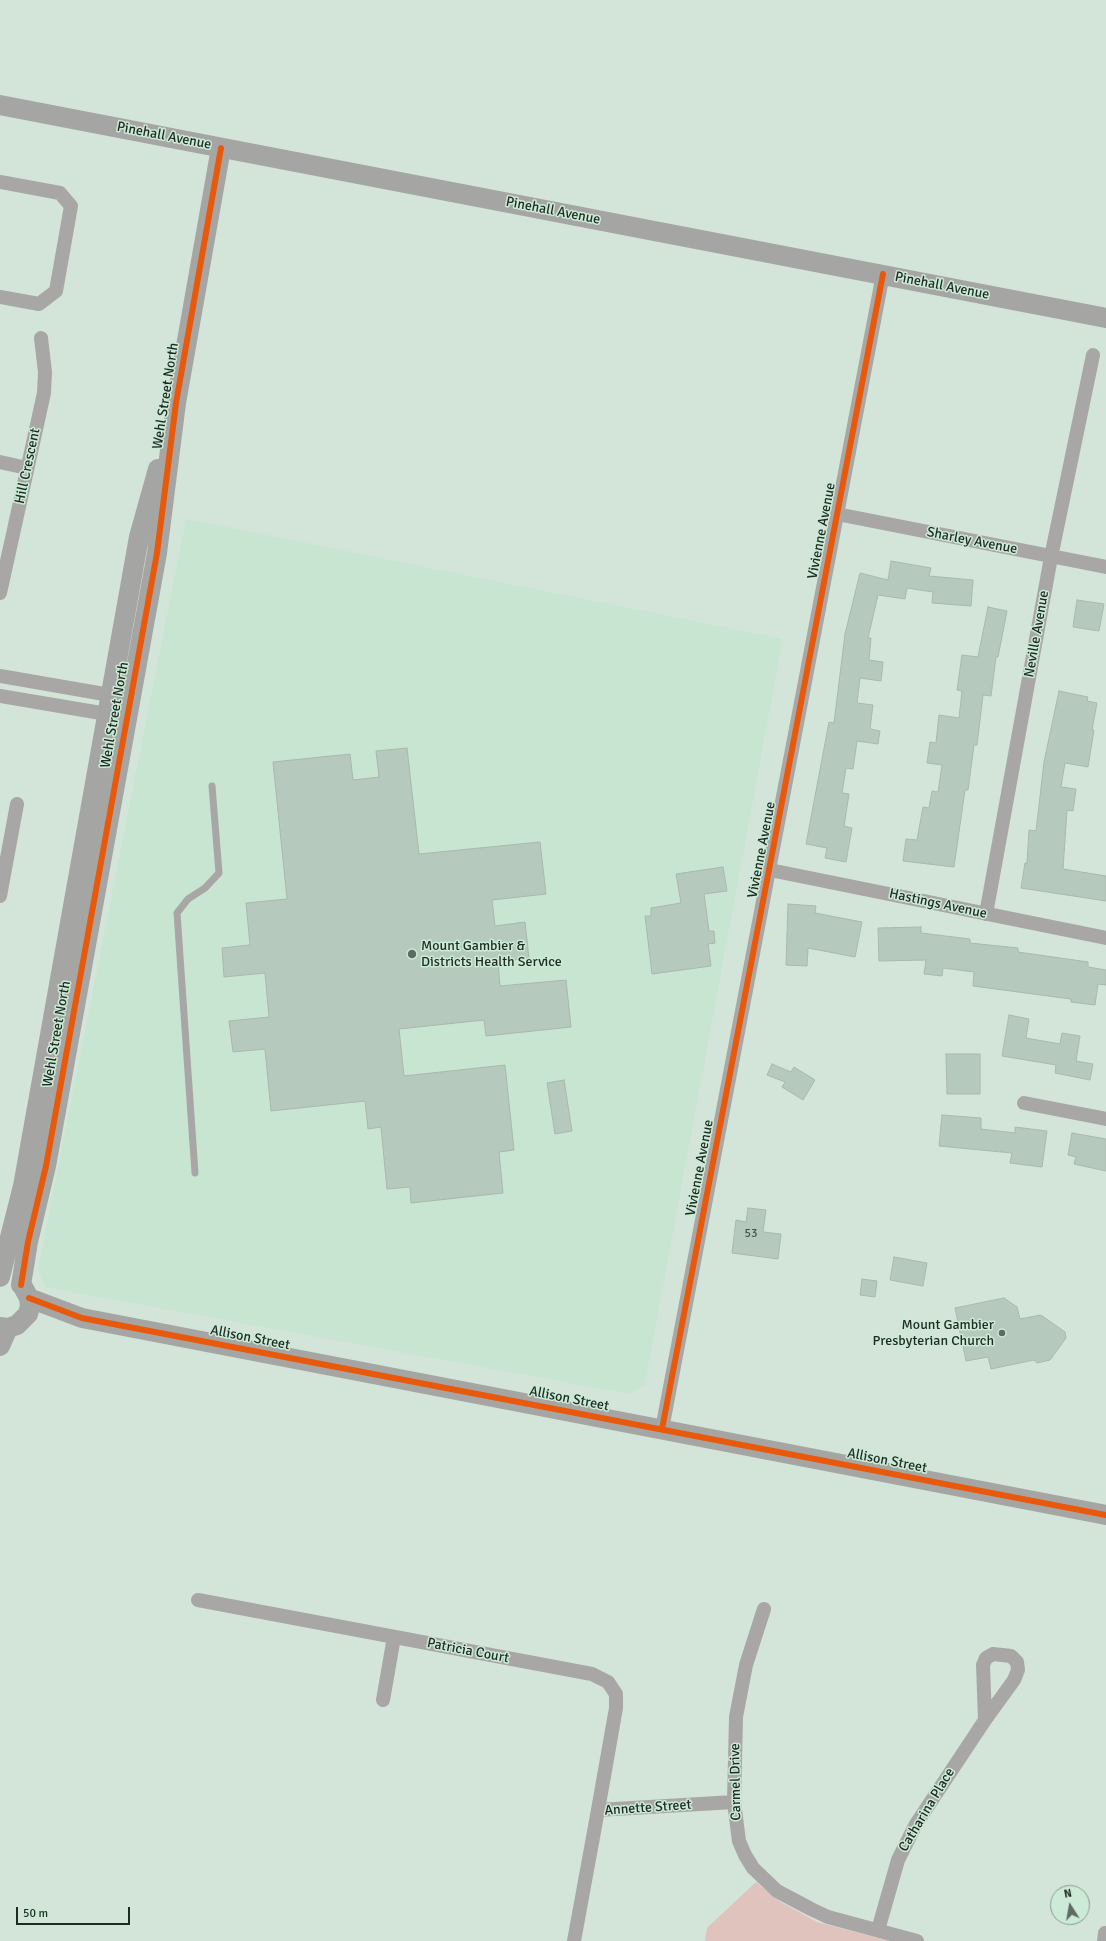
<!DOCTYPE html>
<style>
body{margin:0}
#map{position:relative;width:1106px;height:1941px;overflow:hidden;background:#d3e4d9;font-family:Signika,sans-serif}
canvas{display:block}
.north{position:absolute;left:1050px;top:1885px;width:40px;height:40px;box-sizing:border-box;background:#ccebd6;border:1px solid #869e8e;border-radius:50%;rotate:349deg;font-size:11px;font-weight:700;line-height:16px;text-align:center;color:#1e2a22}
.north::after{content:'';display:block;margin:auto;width:14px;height:18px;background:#5d6b62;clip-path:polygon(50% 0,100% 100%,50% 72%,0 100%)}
.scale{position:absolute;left:16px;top:1907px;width:114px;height:18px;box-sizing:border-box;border:2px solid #1e2a22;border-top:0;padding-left:5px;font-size:12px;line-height:14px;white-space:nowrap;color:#1e2a22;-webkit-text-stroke:3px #ccebd6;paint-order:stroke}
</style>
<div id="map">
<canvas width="1106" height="1941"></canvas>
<div class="north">N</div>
<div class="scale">50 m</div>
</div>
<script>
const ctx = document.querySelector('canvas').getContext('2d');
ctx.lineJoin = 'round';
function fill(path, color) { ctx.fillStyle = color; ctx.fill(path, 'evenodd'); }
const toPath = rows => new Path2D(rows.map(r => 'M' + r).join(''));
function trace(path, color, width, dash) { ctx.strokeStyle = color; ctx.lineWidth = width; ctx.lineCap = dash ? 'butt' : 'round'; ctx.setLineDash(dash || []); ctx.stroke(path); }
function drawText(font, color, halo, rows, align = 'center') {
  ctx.font = font + ' Signika,sans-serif'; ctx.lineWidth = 3; ctx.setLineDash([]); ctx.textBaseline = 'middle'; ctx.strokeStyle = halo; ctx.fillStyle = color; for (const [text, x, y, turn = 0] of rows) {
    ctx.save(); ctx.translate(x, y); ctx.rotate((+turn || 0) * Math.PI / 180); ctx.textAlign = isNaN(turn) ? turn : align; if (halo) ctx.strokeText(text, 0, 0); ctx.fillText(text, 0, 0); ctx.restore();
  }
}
fill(toPath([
 [186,519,783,639,645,1384,630,1394,45,1287,38,1269]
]), '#c8e5d1');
fill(toPath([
 [756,1882,779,1901,817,1922,890,1941,705,1941,707,1928]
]), '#e1c3be');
const building = toPath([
 [891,561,931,568,929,576,973,580,971,606,932,603,933,592,907,588,905,599,878,595,868,638,871,638,869,660,883,662,881,681,860,678,857,703,873,705,870,729,880,731,878,744,857,741,853,769,846,768,842,793,849,794,844,826,852,828,846,862,825,858,827,848,806,844,829,722,834,723,845,634,860,573,888,580,891,561],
 [1077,600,1104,604,1099,631,1073,627,1077,600],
 [988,607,1007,611,998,657,996,657,991,696,983,695,977,745,974,745,968,790,965,790,954,867,903,861,906,839,917,840,923,807,929,808,932,791,938,792,942,765,927,763,930,742,936,743,939,715,959,718,962,691,957,690,962,655,978,657,988,607],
 [1059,691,1088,697,1087,701,1097,703,1092,730,1094,730,1088,767,1065,763,1061,787,1076,789,1073,811,1067,810,1063,869,1106,876,1106,901,1021,888,1025,863,1027,863,1029,830,1036,831,1044,762,1059,691],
 [407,748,419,854,540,842,546,894,492,900,495,926,525,922,529,958,498,962,500,986,566,980,571,1027,486,1036,484,1020,399,1029,404,1076,505,1065,514,1150,499,1152,503,1193,411,1203,410,1187,387,1189,381,1127,368,1129,365,1101,271,1111,265,1049,233,1052,229,1021,269,1017,265,973,224,977,222,948,250,945,246,903,287,899,273,762,350,754,353,780,379,777,376,751,407,748],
 [723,867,727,891,704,894,709,931,714,931,715,943,708,944,711,966,652,974,645,916,651,916,651,908,681,903,676,874,723,867],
 [788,904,816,906,815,913,862,922,855,957,808,948,807,966,786,965,788,904],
 [921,927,921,933,970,939,970,943,1018,948,1018,952,1088,962,1088,967,1106,970,1106,985,1098,984,1095,1005,1071,1002,1071,999,973,986,974,972,943,968,942,976,924,974,926,960,879,961,878,928,921,927],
 [1009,1015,1029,1019,1026,1038,1060,1044,1062,1033,1080,1036,1076,1061,1093,1064,1090,1080,1055,1073,1056,1065,1002,1056,1009,1015],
 [946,1054,980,1054,980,1094,947,1094,946,1054],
 [772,1064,791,1072,794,1067,815,1080,803,1100,782,1087,785,1082,767,1075,772,1064],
 [564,1080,572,1131,555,1134,547,1083,564,1080],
 [942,1115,981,1118,981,1129,1015,1133,1015,1127,1047,1131,1042,1167,1010,1163,1012,1153,939,1146,942,1115],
 [1072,1133,1106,1139,1106,1171,1074,1164,1076,1157,1068,1155,1072,1133],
 [748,1208,766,1210,763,1232,781,1234,778,1259,732,1253,736,1220,746,1222,748,1208],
 [894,1257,927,1263,923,1286,890,1280,894,1257],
 [862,1279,877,1281,875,1297,860,1295,862,1279],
 [1004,1298,1017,1307,1020,1319,1041,1315,1065,1332,1066,1338,1050,1360,1037,1363,1034,1360,991,1369,988,1357,966,1361,955,1308,1004,1298]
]);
fill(building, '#b5cabc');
trace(building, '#aab8af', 1);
trace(toPath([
 [195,1173,177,913,188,899,205,888,219,873,212,786]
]), '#a8a7a5', 7);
trace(toPath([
 [0,182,60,193,71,206,56,291,39,304,0,297],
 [0,462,27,468],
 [837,514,1106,567],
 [0,593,44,393,45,372,41,338],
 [0,676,110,695,118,701],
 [0,696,107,714,117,712],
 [770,870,1106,938],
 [0,896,17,804],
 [986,914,1051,557,1093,355],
 [1024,1103,1106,1119],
 [662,1429,883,274],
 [198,1600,592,1674,608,1682,616,1694,616,1708,598,1810],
 [764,1609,746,1665,736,1717,734,1802,739,1841,745,1855,753,1868,777,1891,811,1909,828,1917,917,1941],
 [383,1700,394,1637],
 [878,1930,898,1860,916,1824,985,1720,983,1665,986,1658,993,1654,1011,1656,1017,1662,1018,1670,1014,1680,985,1720],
 [574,1941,598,1810,734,1802],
 [1104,1941,1105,1933]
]), '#a8a7a5', 14);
trace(toPath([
 [0,105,1106,318],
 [0,1277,23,1186,139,537,158,469],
 [21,1285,28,1242,46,1166,157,553,176,403,221,148],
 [29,1298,82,1318,1106,1515],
 [0,1327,8,1328,17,1325,28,1314,30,1306,29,1298,23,1287],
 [0,1346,8,1328]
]), '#a5a6a3', 20);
trace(toPath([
 [21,1285,28,1242,46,1166,157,553,176,403,221,148],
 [29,1298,82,1318,1106,1515],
 [662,1429,883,274]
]), '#e8590c', 6);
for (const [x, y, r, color] of [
 [412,954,5,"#5d6b62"],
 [1002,1333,4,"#5d6b62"]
]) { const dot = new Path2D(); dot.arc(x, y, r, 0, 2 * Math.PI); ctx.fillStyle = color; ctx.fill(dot); trace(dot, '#ccebd6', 1.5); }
drawText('12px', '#445248', null, [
 ["53",751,1234]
]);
drawText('14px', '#1e2a22', '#ccebd6', [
 ["Pinehall Avenue",164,136,11],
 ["Pinehall Avenue",553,211,11],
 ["Pinehall Avenue",942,286,11],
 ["Wehl Street North",166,396,-81],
 ["Hill Crescent",28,466,-78],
 ["Vivienne Avenue",822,531,-79],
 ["Sharley Avenue",972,541,11],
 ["Neville Avenue",1037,634,-80],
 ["Wehl Street North",115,715,-80],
 ["Vivienne Avenue",762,850,-79],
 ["Hastings Avenue",938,904,12],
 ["Wehl Street North",57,1034,-80],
 ["Vivienne Avenue",700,1168,-79],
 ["Allison Street",250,1338,11],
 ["Allison Street",569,1399,11],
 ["Allison Street",887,1461,11],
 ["Patricia Court",468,1651,11],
 ["Carmel Drive",736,1782,-91],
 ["Annette Street",648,1808,-4],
 ["Catharina Place",927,1810,-59]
]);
drawText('14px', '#1e2a22', '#ccebd6', [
 ["Mount Gambier &",421,946],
 ["Districts Health Service",421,962],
 ["Mount Gambier",994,1325,"right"],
 ["Presbyterian Church",994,1341,"right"]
], 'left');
</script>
